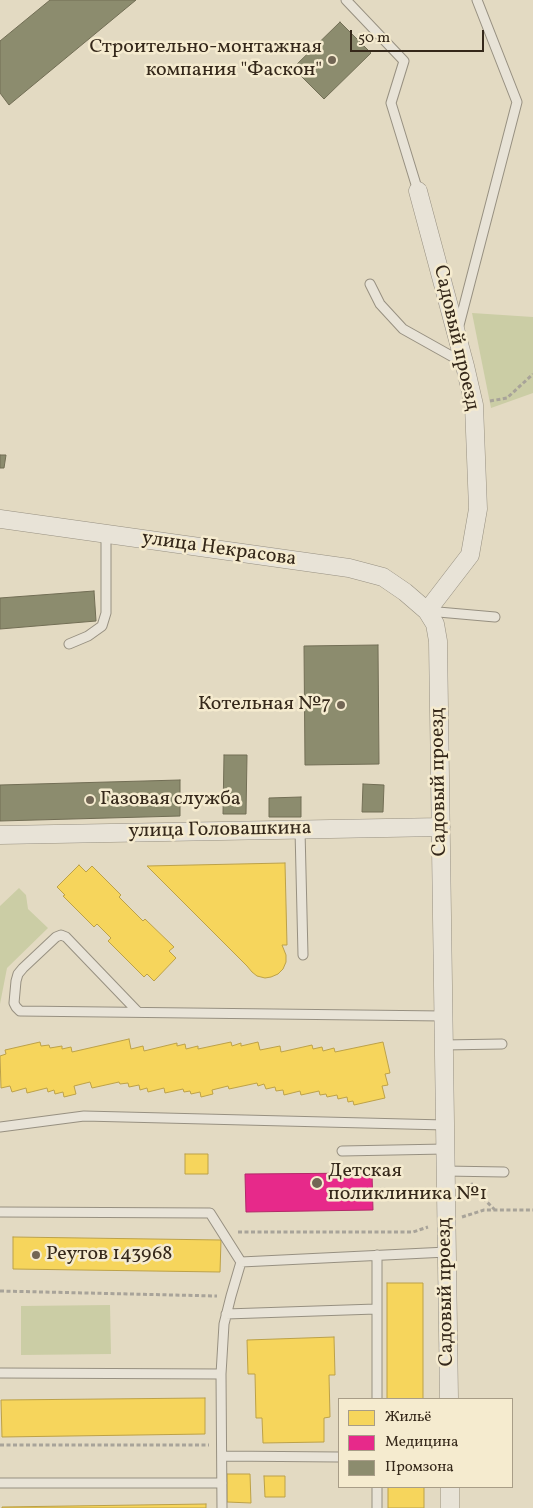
<!DOCTYPE html>
<meta charset="utf-8">
<style>
body{margin:0}
#map{position:relative;width:533px;height:1508px;overflow:hidden;background:#e3dac2;font-family:Vollkorn,serif}
canvas{display:block}
.legend{position:absolute;left:338px;top:1398px;width:175px;height:90px;box-sizing:border-box;background:#f5ebcf;border:1px solid #a89d87;margin:0;padding:6px 9px;list-style:none;font-size:15px;color:#35281a}
.legend li{display:flex;align-items:center;gap:10px;height:25px}
.legend b{width:25px;border:1px solid #a89d87}
.scale{position:absolute;left:350px;top:30px;width:134px;height:22px;box-sizing:border-box;border:2px solid #35281a;border-top:0;padding-left:6px;font-size:15px;line-height:18px;white-space:nowrap;color:#35281a;-webkit-text-stroke:4px #f5ebcf;paint-order:stroke}
</style>
<div id="map">
<canvas width="533" height="1508"></canvas>
<ul class="legend">
<li><b style="height:14px;background:#f6d55c"></b>Жильё</li>
<li><b style="height:14px;background:#e7298a"></b>Медицина</li>
<li><b style="height:14px;background:#8c8c6e"></b>Промзона</li>
</ul>
<div class="scale">50 m</div>
</div>
<script>
const ctx = document.querySelector('canvas').getContext('2d');
ctx.lineJoin = 'round';
function fill(path, color) { ctx.fillStyle = color; ctx.fill(path, 'evenodd'); }
const toPath = rows => new Path2D(rows.map(r => 'M' + r).join(''));
function trace(path, color, width, dash) { ctx.strokeStyle = color; ctx.lineWidth = width; ctx.lineCap = dash ? 'butt' : 'round'; ctx.setLineDash(dash || []); ctx.stroke(path); }
function drawText(font, color, halo, rows, align = 'center') {
  ctx.font = font + ' Vollkorn,serif'; ctx.lineWidth = 5; ctx.setLineDash([]); ctx.textBaseline = 'middle'; ctx.strokeStyle = halo; ctx.fillStyle = color; for (const [text, x, y, turn = 0] of rows) {
    ctx.save(); ctx.translate(x, y); ctx.rotate((+turn || 0) * Math.PI / 180); ctx.textAlign = isNaN(turn) ? turn : align; if (halo) ctx.strokeText(text, 0, 0); ctx.fillText(text, 0, 0); ctx.restore();
  }
}
fill(toPath([
 [472,313,533,317,533,393,491,408],
 [19,888,26,895,28,909,48,928,7,968,0,1004,0,906],
 [110,1305,111,1354,21,1355,21,1306]
]), '#cbcda5');
const homes = toPath([
 [285,863,287,945,282,945,286,955,286,962,283,969,278,974,271,977,265,978,257,976,252,972,247,966,147,866,285,863],
 [79,865,86,872,92,866,121,895,119,897,143,921,145,919,174,947,169,951,176,958,154,981,147,974,144,977,108,941,111,938,97,924,94,927,63,896,65,895,57,887,79,865],
 [129,1039,131,1049,143,1046,144,1051,177,1043,177,1046,185,1044,186,1049,198,1046,198,1049,231,1042,232,1046,241,1043,241,1046,258,1042,260,1050,280,1046,281,1052,312,1045,313,1049,322,1047,323,1051,334,1048,335,1052,383,1042,390,1073,385,1074,388,1085,382,1086,385,1098,354,1105,353,1101,348,1102,347,1097,338,1099,337,1095,327,1097,326,1094,320,1095,319,1091,301,1095,300,1091,284,1095,283,1090,276,1091,275,1087,266,1089,264,1084,258,1086,257,1083,229,1089,228,1086,212,1090,213,1094,201,1097,200,1092,191,1094,190,1091,184,1092,183,1089,165,1093,164,1088,148,1092,147,1088,140,1090,139,1085,129,1087,128,1083,120,1084,119,1082,92,1088,90,1082,74,1086,76,1094,64,1097,63,1092,55,1094,54,1090,48,1092,47,1088,27,1093,26,1088,12,1092,10,1086,1,1088,0,1056,6,1054,5,1050,40,1042,41,1046,49,1045,50,1048,62,1046,62,1049,71,1047,72,1052,129,1039],
 [185,1154,208,1154,208,1174,185,1174,185,1154],
 [13,1237,221,1240,220,1272,13,1269,13,1237],
 [387,1283,423,1283,423,1399,387,1399,387,1283],
 [334,1337,335,1375,329,1375,330,1417,324,1418,324,1442,263,1443,262,1418,256,1418,255,1374,248,1374,247,1340,334,1337],
 [205,1398,205,1434,2,1437,1,1400,205,1398],
 [227,1474,250,1474,251,1503,227,1502,227,1474],
 [264,1476,285,1476,285,1497,265,1497,264,1476],
 [388,1487,424,1487,424,1508,388,1508,388,1487],
 [206,1504,206,1508,2,1508,2,1507,206,1504]
]);
fill(homes, '#f6d55c');
trace(homes, '#bca148', 1);
const health = toPath([
 [372,1173,373,1210,246,1212,245,1174,372,1173]
]);
fill(health, '#e7298a');
trace(health, '#b22968', 1);
const industry = toPath([
 [50,0,136,0,9,105,0,93,0,41,50,0],
 [340,22,371,53,324,99,293,68,340,22],
 [0,455,6,455,4,468,0,468,0,455],
 [94,591,96,621,0,629,0,598,94,591],
 [378,645,379,764,305,765,304,646,378,645],
 [224,755,247,755,246,814,223,814,224,755],
 [180,780,180,816,0,821,0,785,180,780],
 [363,784,384,785,383,812,362,812,363,784],
 [301,797,301,817,269,817,269,798,301,797]
]);
fill(industry, '#8c8c6e');
trace(industry, '#726e55', 1);
const lane = toPath([
 [346,0,404,61,391,103,418,191],
 [370,284,380,304,403,329,453,357,462,363],
 [458,329,517,102,477,0],
 [427,611,495,617],
 [69,644,88,636,102,626,106,613,106,534],
 [300,830,303,955],
 [138,1012,66,937,61,935,56,937,23,968,18,974,16,981,14,1003,16,1007,20,1011,443,1016],
 [444,1045,502,1044],
 [0,1127,84,1116,445,1125],
 [342,1151,445,1149],
 [445,1171,504,1172],
 [0,1212,210,1213,241,1262],
 [377,1255,377,1399],
 [226,1314,376,1309],
 [0,1373,221,1374],
 [222,1456,339,1457],
 [0,1483,222,1483],
 [377,1487,377,1508],
 [222,1508,221,1374,224,1324,231,1296,241,1262,447,1252]
]);
const street = toPath([
 [418,191,465,366,474,405,478,509,470,555,427,611],
 [0,519,349,568,383,577,405,592,427,611,435,624,438,641,449,1399],
 [0,835,441,827],
 [450,1487,450,1508]
]);
trace(lane, '#979081', 11);
trace(street, '#979081', 19);
trace(toPath([
 [490,401,507,398,533,374],
 [471,1183,474,1189,495,1210],
 [462,1217,484,1210,533,1210],
 [238,1232,413,1232,428,1227],
 [0,1291,217,1296],
 [0,1445,209,1445]
]), '#a8a399', 3, [4, 2.5]);
trace(lane, '#e8e3d7', 9);
trace(street, '#e8e3d7', 18);
for (const [x, y, r, color] of [
 [332,60,5,"#726655"],
 [341,705,5,"#726655"],
 [90,800,5,"#726655"],
 [317,1183,6,"#726655"],
 [36,1255,5,"#726655"]
]) { const dot = new Path2D(); dot.arc(x, y, r, 0, 2 * Math.PI); ctx.fillStyle = color; ctx.fill(dot); trace(dot, '#f5ebcf', 2); }
drawText('20px', '#35281a', '#f5ebcf', [
 ["Строительно-монтажная",322,48,"right"],
 ["компания \"Фаскон\"",322,71,"right"],
 ["Котельная №7",331,705,"right"],
 ["Газовая служба",100,800],
 ["Детская",328,1172],
 ["поликлиника №1",328,1195],
 ["Реутов 143968",46,1255]
], 'left');
drawText('20px', '#35281a', '#f5ebcf', [
 ["Садовый проезд",455,338,77],
 ["улица Некрасова",219,550,8],
 ["Садовый проезд",440,782,-91],
 ["улица Головашкина",220,831,-1],
 ["Садовый проезд",447,1292,-91]
]);
</script>
